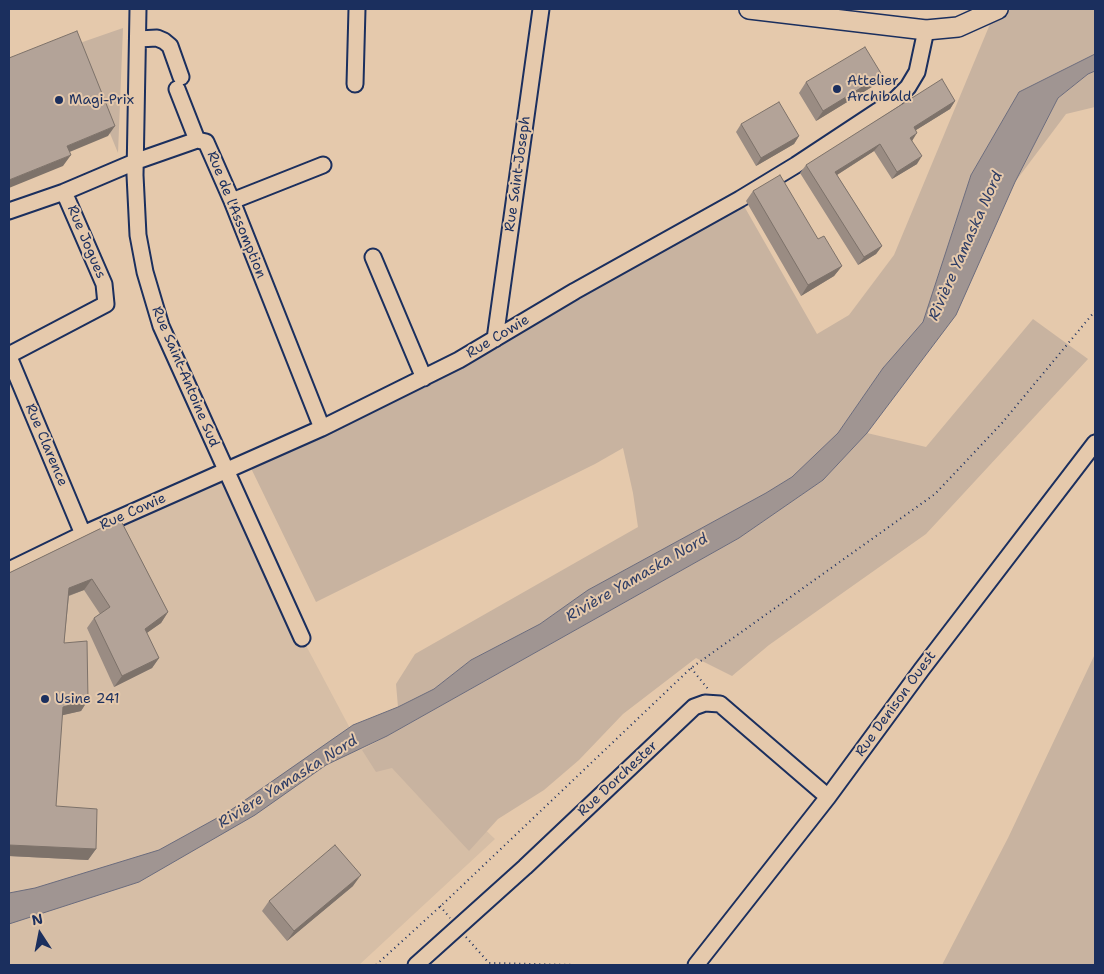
<!DOCTYPE html>
<meta charset="utf-8">
<style>
body{margin:0}
#map{position:relative;width:1104px;height:974px;overflow:hidden;background:#e5c9ac;font-family:"Shantell Sans",sans-serif}
canvas{display:block}
.frame{position:absolute;inset:0;border:10px solid #1b2f5e;pointer-events:none}
.north{position:absolute;left:15px;top:909px;width:50px;height:50px;-webkit-text-stroke:4px #e5c9ac;paint-order:stroke;rotate:349deg;font-size:14px;font-weight:700;line-height:20px;text-align:center;color:#1b2f5e}
.north::after{content:'';display:block;margin:auto;width:18px;height:22px;background:#1b2f5e;clip-path:polygon(50% 0,100% 100%,50% 72%,0 100%)}
</style>
<div id="map">
<canvas width="1104" height="974"></canvas>
<div class="frame"></div>
<div class="north">N</div>
</div>
<script>
const ctx = document.querySelector('canvas').getContext('2d');
ctx.lineJoin = 'round';
function fill(path, color) { ctx.fillStyle = color; ctx.fill(path, 'evenodd'); }
const toPath = rows => new Path2D(rows.map(r => 'M' + r).join(''));
function trace(path, color, width, dash) { ctx.strokeStyle = color; ctx.lineWidth = width; ctx.lineCap = dash ? 'butt' : 'round'; ctx.setLineDash(dash || []); ctx.stroke(path); }
function drawText(font, color, halo, rows, align = 'center') {
  ctx.font = font + ' "Shantell Sans",sans-serif'; ctx.lineWidth = 4; ctx.setLineDash([]); ctx.textBaseline = 'middle'; ctx.strokeStyle = halo; ctx.fillStyle = color; for (const [text, x, y, turn = 0] of rows) {
    ctx.save(); ctx.translate(x, y); ctx.rotate((+turn || 0) * Math.PI / 180); ctx.textAlign = isNaN(turn) ? turn : align; if (halo) ctx.strokeText(text, 0, 0); ctx.fillText(text, 0, 0); ctx.restore();
  }
}
fill(toPath([
 [225,471,302,638,361,749,387,736,495,839,359,965,9,965,9,570]
]), '#d6bea6');
fill(toPath([
 [1001,9,1095,9,1095,54,1019,92,971,175,923,322,883,368,838,433,792,477,766,493,588,590,540,624,471,660,434,689,398,707,396,684,415,654,638,527,633,493,623,448,595,464,316,602,248,462,322,428,740,199,817,334,849,315,894,255,995,12],
 [123,28,118,153,74,45],
 [1095,71,1095,107,1066,114,1015,182,1058,98,1088,74],
 [1033,319,1088,359,926,534,769,645,732,676,696,658,623,714,579,760,544,790,498,819,469,851,392,768,376,772,362,750,739,538,823,480,867,433,926,447],
 [1095,654,1095,965,942,965,1008,838]
]), '#c8b3a0');
const water = toPath([
 [1095,54,1095,71,1088,74,1058,98,1015,182,956,315,867,433,823,480,739,538,387,736,326,765,255,815,139,882,9,924,9,893,35,888,159,850,228,812,353,725,398,707,434,689,471,660,540,624,588,590,766,493,792,477,838,433,883,368,923,322,971,175,1019,92,1095,54]
]);
fill(water, '#a09592');
trace(water, '#6b6c7d', 1);
const minor = toPath([
 [138,9,135,175,138,235,145,272,161,326,302,638],
 [138,39,157,38,164,41,170,46,181,77],
 [355,84,357,9],
 [177,89,197,140],
 [232,201,323,165],
 [9,211,64,192,137,161,197,140,206,142,232,201,322,428],
 [373,257,424,378],
 [495,339,541,9],
 [9,355,106,304,104,284,64,192],
 [9,357,83,534],
 [9,570,83,534,322,428,459,360,575,291,740,199,796,165,896,99,908,87,917,72,926,30],
 [416,965,525,867,694,707,705,703,720,704,828,797],
 [696,965,828,797,922,669,1095,443]
]);
const major = toPath([
 [749,9,926,30,958,27,998,9]
]);
trace(minor, '#1b2f5e', 19);
trace(major, '#1b2f5e', 22);
trace(toPath([
 [691,668,708,689],
 [440,906,450,918],
 [466,937,489,963,576,965],
 [376,965,444,903,691,668,935,494,1002,423,1095,311]
]), '#1b2f5e', 2, [1, 4]);
trace(minor, '#e5c9ac', 15);
trace(major, '#e5c9ac', 19);
fill(toPath([
 [806,82,875,85,816,121,799,93],
 [955,101,950,109,916,130,912,141,917,164,892,179,874,151,837,175,882,246,876,254,858,265,800,173,806,165],
 [741,124,799,136,794,144,756,166,736,132],
 [753,191,818,239,842,266,834,276,801,296,746,201],
 [120,519,168,612,161,623,146,633,159,658,152,668,114,687,87,628,94,618,100,614,84,590,69,596,64,643,88,700,81,711,62,715,56,806,96,849,88,860,9,856,9,573],
 [353,886,287,941,262,911,269,901]
]), '#9a8c83');
fill(toPath([
 [882,75,875,85,816,121,823,111],
 [955,101,950,109,908,135,914,127],
 [115,126,108,136,60,156,67,146],
 [917,133,912,141,910,138],
 [799,136,794,144,756,166,761,158],
 [880,144,874,151,829,180,835,172],
 [71,155,63,166,9,188,9,180],
 [922,156,917,164,892,179,897,172],
 [882,246,876,254,858,265,864,257],
 [842,266,834,276,801,296,808,285],
 [92,579,84,590,62,598,69,588],
 [168,612,161,623,137,640,145,629],
 [159,658,152,668,114,687,122,676],
 [88,700,81,711,55,717,63,707],
 [9,845,96,849,88,860,9,856],
 [361,875,353,886,287,941,294,931]
]), '#7d726a');
const building = toPath([
 [77,31,115,126,67,146,71,155,9,180,9,58,77,31],
 [865,47,882,75,823,111,806,82,865,47],
 [942,79,955,101,914,127,917,133,910,138,922,156,897,172,880,144,835,172,882,246,864,257,806,165,942,79],
 [779,102,799,136,761,158,741,124,779,102],
 [780,175,818,239,824,236,842,266,808,285,753,191,780,175],
 [120,519,168,612,145,629,159,658,122,676,94,618,110,607,92,579,69,588,64,643,87,641,88,700,63,707,56,806,97,809,96,849,9,845,9,573,120,519],
 [335,845,361,875,294,931,269,901,335,845]
]);
fill(building, '#b3a398');
trace(building, '#7d726a', 1);
for (const [x, y, r, color] of [
 [837,89,5,"#1b2f5e"],
 [59,100,5,"#1b2f5e"],
 [45,699,5,"#1b2f5e"]
]) { const dot = new Path2D(); dot.arc(x, y, r, 0, 2 * Math.PI); ctx.fillStyle = color; ctx.fill(dot); trace(dot, '#e5c9ac', 2); }
drawText('14px', '#1b2f5e', '#e5c9ac', [
 ["Attelier",847,81],
 ["Archibald",847,97],
 ["Magi-Prix",69,100],
 ["Usine 241",55,699]
], 'left');
drawText('14px', '#1b2f5e', '#e5c9ac', [
 ["Rue Saint-Joseph",518,174,-82],
 ["Rue de l'Assomption",236,215,68],
 ["Rue Jogues",86,242,67],
 ["Rue Cowie",498,337,-31],
 ["Rue Saint-Antoine Sud",185,377,67],
 ["Rue Clarence",46,445,67],
 ["Rue Cowie",133,512,-24],
 ["Rue Denison Ouest",896,704,-54],
 ["Rue Dorchester",618,779,-43]
]);
drawText('italic 15px', '#2f3e66', '#e5c9ac', [
 ["Rivière Yamaska Nord",966,246,-66],
 ["Rivière Yamaska Nord",637,578,-30],
 ["Rivière Yamaska Nord",288,782,-32]
]);
</script>
